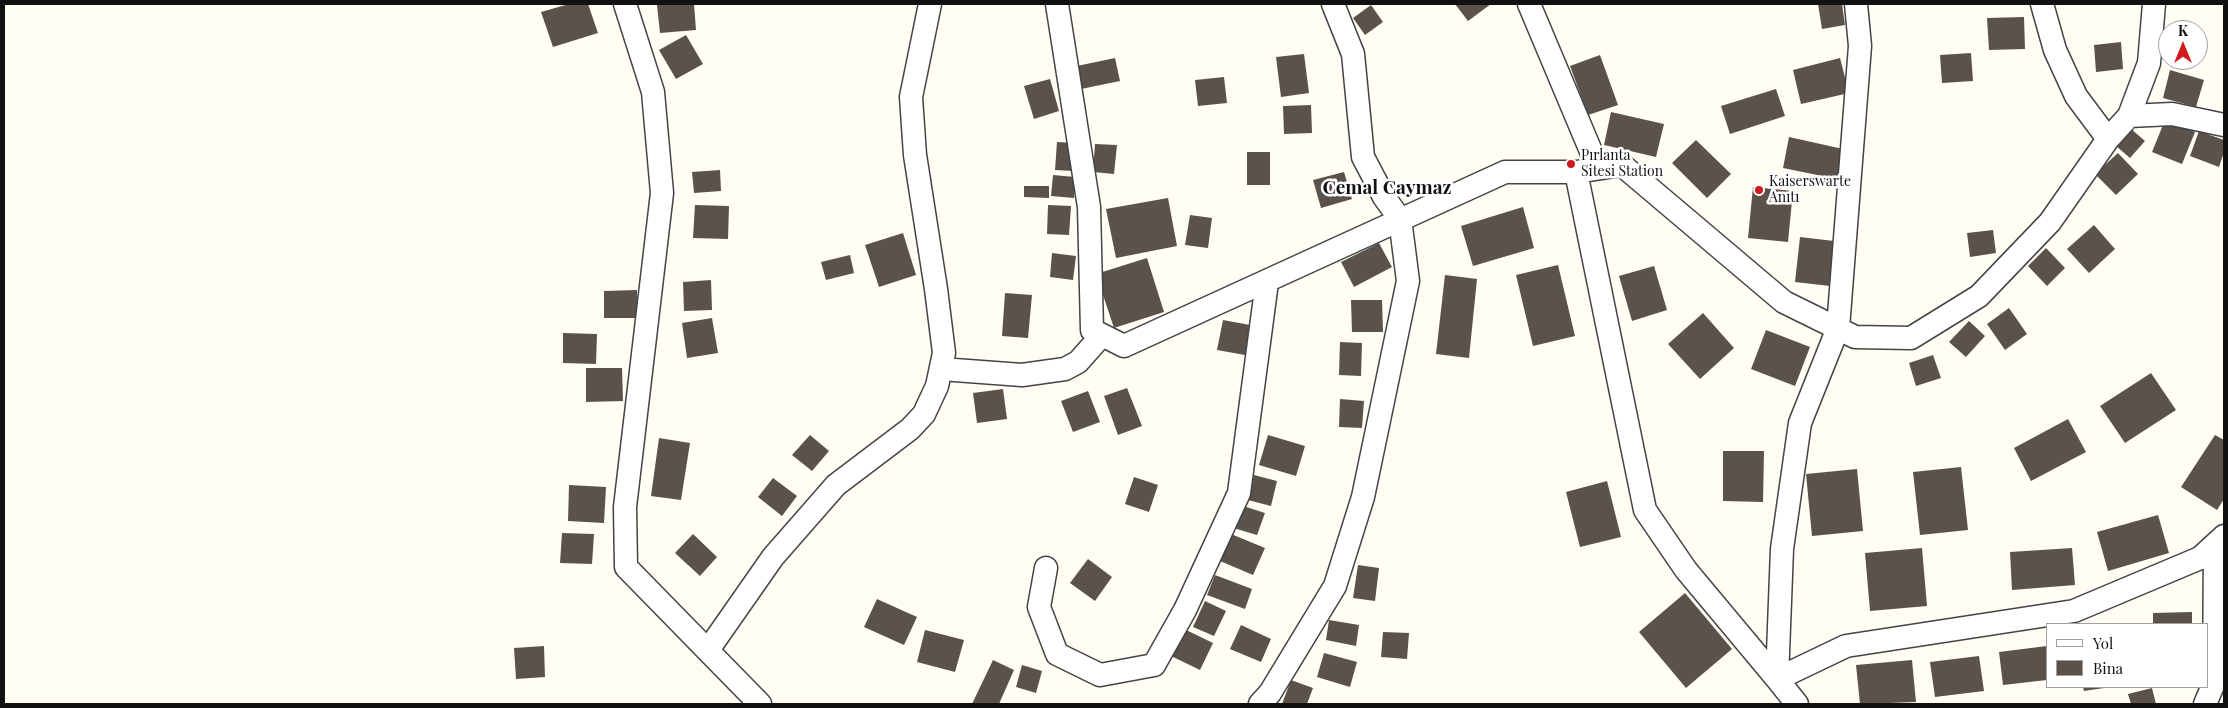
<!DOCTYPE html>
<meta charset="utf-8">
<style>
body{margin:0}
#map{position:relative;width:2228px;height:708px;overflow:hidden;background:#fffdf4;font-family:"Playfair Display",serif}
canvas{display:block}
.frame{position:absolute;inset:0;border:5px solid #111;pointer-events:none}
.legend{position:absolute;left:2046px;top:623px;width:162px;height:65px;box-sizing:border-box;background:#fff;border:1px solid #a0a0a0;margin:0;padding:6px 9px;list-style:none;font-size:15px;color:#111}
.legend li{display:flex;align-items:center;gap:10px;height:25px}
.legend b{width:25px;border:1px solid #a0a0a0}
.north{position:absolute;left:2158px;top:20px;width:50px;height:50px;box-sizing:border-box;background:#fff;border:1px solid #a0a0a0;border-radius:50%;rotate:0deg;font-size:14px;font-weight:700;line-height:20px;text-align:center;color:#111}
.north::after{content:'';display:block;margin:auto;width:18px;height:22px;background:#d0191e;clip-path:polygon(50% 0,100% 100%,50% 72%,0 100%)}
</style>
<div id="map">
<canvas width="2228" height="708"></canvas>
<div class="frame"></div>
<ul class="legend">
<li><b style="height:6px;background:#fff"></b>Yol</li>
<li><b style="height:14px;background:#5b524c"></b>Bina</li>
</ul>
<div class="north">K</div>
</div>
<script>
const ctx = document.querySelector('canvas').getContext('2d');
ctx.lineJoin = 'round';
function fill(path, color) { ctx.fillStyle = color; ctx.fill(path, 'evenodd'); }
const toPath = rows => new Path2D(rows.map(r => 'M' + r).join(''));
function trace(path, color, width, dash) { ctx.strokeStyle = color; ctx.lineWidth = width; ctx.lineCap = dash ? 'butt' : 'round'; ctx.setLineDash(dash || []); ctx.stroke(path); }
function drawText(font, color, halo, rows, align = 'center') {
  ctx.font = font + ' "Playfair Display",serif'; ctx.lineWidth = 5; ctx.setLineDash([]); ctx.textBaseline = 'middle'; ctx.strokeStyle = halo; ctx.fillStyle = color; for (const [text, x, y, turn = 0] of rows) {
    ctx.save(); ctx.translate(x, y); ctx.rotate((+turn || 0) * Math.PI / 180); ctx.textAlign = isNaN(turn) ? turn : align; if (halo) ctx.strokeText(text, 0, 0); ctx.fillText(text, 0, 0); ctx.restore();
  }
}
fill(toPath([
 [569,4,588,4,598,33,553,47,541,12],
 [672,4,694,4,696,30,660,33,657,5],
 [1455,4,1491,4,1468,21],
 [1818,4,1842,4,1845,25,1822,29],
 [1371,5,1383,22,1365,35,1353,18],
 [2024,17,2025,49,1989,50,1987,18],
 [686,35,703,64,676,79,659,50],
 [2121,42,2123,69,2096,72,2094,45],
 [1971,53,1973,81,1942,83,1940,55],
 [1304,54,1309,93,1281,97,1276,57],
 [1600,55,1618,105,1588,115,1570,66],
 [1115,58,1120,81,1081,89,1077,66],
 [1840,58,1849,93,1801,104,1793,70],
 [2170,70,2204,80,2196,107,2163,98],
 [1224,77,1227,103,1198,106,1195,80],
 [1050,79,1059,111,1034,119,1024,86],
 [1776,89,1785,116,1730,134,1721,106],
 [1311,105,1312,133,1284,134,1283,106],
 [1611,112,1664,124,1656,157,1604,145],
 [2165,120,2195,132,2182,164,2152,152],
 [2130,128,2145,141,2130,158,2115,145],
 [2199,131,2224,140,2224,152,2219,167,2190,156],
 [1789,137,1843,149,1837,179,1783,168],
 [1696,140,1731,174,1707,198,1672,163],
 [1057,142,1075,143,1073,171,1055,170],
 [1095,144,1117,145,1114,174,1093,172],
 [1247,152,1270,152,1270,185,1247,185],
 [2118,153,2138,174,2116,195,2095,174],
 [720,170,721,191,694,193,692,172],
 [1344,172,1352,199,1321,208,1313,180],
 [1053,175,1075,177,1074,198,1051,196],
 [1024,186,1049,186,1049,198,1024,197],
 [1753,187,1793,191,1788,242,1748,238],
 [1168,198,1177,246,1116,258,1106,209],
 [695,205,729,206,728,239,693,238],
 [1048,205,1071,206,1069,235,1047,234],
 [1523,207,1534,248,1473,266,1461,226],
 [1190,215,1212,218,1208,248,1185,245],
 [2094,225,2115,249,2089,273,2067,249],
 [1993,230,1996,253,1970,257,1967,233],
 [903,233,916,275,879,287,865,245],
 [1800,237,1834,241,1830,286,1795,282],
 [1379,243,1392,267,1354,287,1341,262],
 [2046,248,2065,268,2047,286,2028,266],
 [1052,253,1076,256,1073,280,1050,277],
 [850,255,854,273,826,280,821,262],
 [1147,258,1164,312,1114,328,1096,274],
 [1558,265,1575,336,1533,346,1516,275],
 [1654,266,1667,310,1632,321,1619,276],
 [1445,275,1477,279,1469,358,1436,354],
 [711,280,712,310,684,311,683,282],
 [637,290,637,318,604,318,604,291],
 [1005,293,1032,295,1028,338,1002,336],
 [1351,300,1382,300,1383,332,1352,332],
 [2009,308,2027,334,2005,350,1987,324],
 [1703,313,1734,348,1700,379,1668,344],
 [712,318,718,353,687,358,682,323],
 [1223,320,1250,325,1245,355,1217,350],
 [1969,321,1985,336,1966,357,1949,342],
 [1766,330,1810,347,1795,386,1751,369],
 [563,333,597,334,596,364,563,363],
 [1340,342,1362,343,1361,376,1339,375],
 [1933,355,1941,378,1916,386,1909,363],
 [586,368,622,368,623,401,586,402],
 [2151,373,2176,410,2125,443,2100,406],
 [1127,388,1142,426,1118,435,1104,396],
 [1003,389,1007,419,977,423,973,393],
 [1088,391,1100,422,1073,432,1061,401],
 [1340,399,1364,401,1362,428,1339,427],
 [2068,419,2086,452,2031,481,2014,448],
 [810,435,829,451,812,471,792,455],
 [1268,435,1305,446,1296,476,1259,465],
 [2215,435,2224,440,2224,499,2217,510,2181,487],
 [659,438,690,443,681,500,651,496],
 [1723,451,1764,451,1763,502,1723,501],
 [1961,467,1968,530,1920,535,1913,472],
 [1857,469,1863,531,1812,536,1806,474],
 [1254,475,1277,481,1271,506,1248,500],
 [1134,477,1158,485,1149,512,1125,504],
 [773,478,797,496,782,516,758,497],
 [1607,481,1621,537,1580,547,1566,492],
 [569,485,606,487,604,523,568,521],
 [1237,504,1265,513,1257,535,1230,527],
 [2158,515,2169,553,2108,571,2097,532],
 [562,533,594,534,592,564,560,563],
 [693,534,717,557,700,576,675,553],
 [1231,534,1265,548,1253,575,1220,561],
 [1922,548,1927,606,1870,611,1865,553],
 [2072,548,2075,585,2012,590,2010,552],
 [1088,559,1112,577,1095,601,1070,583],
 [1358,565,1379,568,1375,601,1353,598],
 [1215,575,1252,589,1245,609,1207,595],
 [1685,593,1732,649,1686,688,1639,632],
 [877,599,917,617,904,645,864,627],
 [1205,601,1226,611,1214,636,1193,627],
 [2192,612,2192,624,2153,624,2153,613],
 [1329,620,1359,625,1356,646,1326,640],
 [1241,625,1271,639,1261,662,1230,649],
 [1180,627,1213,643,1200,670,1167,654],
 [925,630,964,640,955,672,917,662],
 [1383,632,1409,633,1407,659,1381,657],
 [544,646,545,677,516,679,514,648],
 [2047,646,2047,680,2003,685,1999,652],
 [1324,653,1357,662,1350,687,1317,677],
 [1979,656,1984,691,1935,697,1930,662],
 [993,660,1014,670,999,704,972,704],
 [1912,660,1916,702,1860,704,1856,665],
 [1022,665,1042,671,1036,693,1016,687],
 [1291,680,1313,688,1307,704,1282,704],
 [2083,687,2104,687,2104,688,2084,691],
 [2152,688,2156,704,2131,704,2128,694]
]), '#5b524c');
const minor = toPath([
 [625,4,653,92,662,193,625,507,626,567,760,704],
 [1057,4,1089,207,1092,330,1124,346,1505,172,1576,172,1622,165,1784,302,1855,337,1911,338,1979,296,2050,222,2108,139,2129,116,2172,114,2224,125],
 [1529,4,1598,168],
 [2042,4,2055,50,2076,96,2108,139],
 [2129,116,2149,63,2154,4],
 [1576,172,1645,510,1686,570,1777,679,1846,646,2074,611,2200,558,2224,536],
 [941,369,1022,375,1065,369,1078,362,1102,335],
 [1046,568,1039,607,1057,654,1100,675,1154,665,1185,610,1239,493,1267,282],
 [708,650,773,557,836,485,910,429,924,414,937,386,944,353,936,289,915,155,911,97,930,4],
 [1260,704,1270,693,1335,586,1363,497,1408,281,1400,219,1384,197,1363,157,1353,54,1333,4],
 [1797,704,1777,679,1782,549,1800,423,1838,328,1860,46,1856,4],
 [2205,704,2214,683,2215,545]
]);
trace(minor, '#444', 25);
trace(minor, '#fff', 22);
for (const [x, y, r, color] of [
 [1571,164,5,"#d0191e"],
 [1759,190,5,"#d0191e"]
]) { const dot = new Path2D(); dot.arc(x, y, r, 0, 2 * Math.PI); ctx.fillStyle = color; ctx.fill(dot); trace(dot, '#fff', 2); }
drawText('14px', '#111', '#fff', [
 ["Pırlanta",1581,156],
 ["Sitesi Station",1581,172],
 ["Kaiserswarte",1769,182],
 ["Anıtı",1769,198]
], 'left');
drawText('bold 19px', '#111', '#fff', [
 ["Cemal Caymaz",1387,188]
]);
</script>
